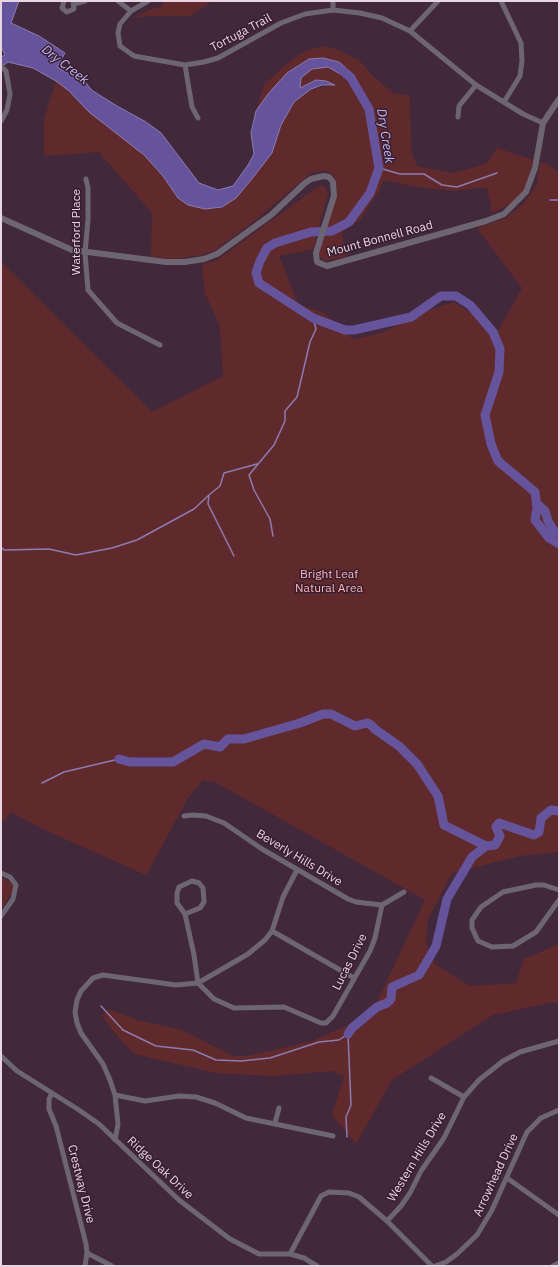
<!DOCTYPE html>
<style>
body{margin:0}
#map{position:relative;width:560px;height:1267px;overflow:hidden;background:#42283b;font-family:"IBM Plex Sans",sans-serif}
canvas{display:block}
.frame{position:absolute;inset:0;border:2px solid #e8d7e3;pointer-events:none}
</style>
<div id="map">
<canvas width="560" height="1267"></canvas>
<div class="frame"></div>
</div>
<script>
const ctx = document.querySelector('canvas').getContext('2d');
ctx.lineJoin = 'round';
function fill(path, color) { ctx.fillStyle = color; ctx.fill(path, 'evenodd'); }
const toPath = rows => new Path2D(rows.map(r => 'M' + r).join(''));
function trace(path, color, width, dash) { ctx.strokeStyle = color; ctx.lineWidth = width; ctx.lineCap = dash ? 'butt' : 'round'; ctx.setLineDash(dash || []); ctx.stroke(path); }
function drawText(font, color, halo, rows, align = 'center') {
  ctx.font = font + ' "IBM Plex Sans",sans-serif'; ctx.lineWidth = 3; ctx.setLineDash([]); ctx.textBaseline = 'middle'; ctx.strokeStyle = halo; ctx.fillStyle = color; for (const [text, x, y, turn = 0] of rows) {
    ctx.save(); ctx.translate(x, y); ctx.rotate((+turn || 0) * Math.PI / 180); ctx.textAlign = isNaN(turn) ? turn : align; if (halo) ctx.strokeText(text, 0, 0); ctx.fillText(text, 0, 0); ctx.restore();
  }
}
fill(toPath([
 [164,1,212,1,190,16,147,16,132,18,154,8,161,8],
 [323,46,339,50,360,61,372,75,393,93,410,96,411,150,417,166,452,173,486,164,497,148,533,160,529,177,523,192,511,204,492,213,487,187,456,191,416,187,384,180,377,194,361,219,342,232,346,257,324,261,319,255,319,249,337,195,337,184,332,174,325,171,312,172,253,222,214,251,201,255,176,259,151,257,152,213,99,152,44,156,44,120,56,81,144,155,163,176,178,198,205,209,263,163,272,153,281,125,294,102,311,89,334,85,326,81,300,88,301,78,312,69,328,67,349,79,323,58,268,94,256,111,264,85,283,67,303,52],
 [540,162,545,163,559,172,559,852,520,856,452,873,428,919,426,944,435,964,470,986,516,983,524,959,559,944,559,1004,553,1002,493,1015,392,1080,356,1144,332,1115,344,1076,332,1071,272,1076,215,1073,135,1054,119,1038,102,1016,108,1009,137,1020,182,1030,233,1056,248,1056,312,1041,371,1015,425,900,215,782,203,780,188,798,146,875,45,830,10,812,4,822,1,818,1,262,152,412,223,376,220,327,205,293,202,264,213,262,224,255,320,185,325,187,328,193,313,249,279,256,298,304,324,313,353,339,385,332,413,315,454,302,498,331,522,288,477,228,506,218,524,203,537,184],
 [1,878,10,882,13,886,12,892,1,910]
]), '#602a2c');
const water = toPath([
 [1,1,19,1,11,23,39,36,65,53,57,67,78,79,84,80,89,87,93,91,117,106,146,122,161,133,199,183,218,190,233,186,248,165,254,154,251,133,256,111,268,94,287,73,309,59,323,58,339,62,355,76,349,79,328,67,312,69,301,78,300,88,316,80,326,81,335,85,322,85,311,89,294,102,281,125,272,153,251,180,236,198,222,207,205,209,188,205,178,198,163,176,144,155,89,112,69,91,56,81,33,68,8,62,1,67,1,57,5,55,1,46,1,1]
]);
fill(water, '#65549b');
trace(water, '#8c7bb1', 1);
trace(toPath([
 [379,168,400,174,424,174,442,185,457,187,497,173],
 [550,200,559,200],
 [273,536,270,519,254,490,249,475,274,445,285,421,285,411,297,397,310,342,316,329,313,318],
 [1,547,4,550,49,549,76,555,112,548,137,540,194,509,209,495],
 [234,556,208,504,209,495,220,486,224,473,257,464],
 [42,783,64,772,119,759],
 [101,1006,123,1030,156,1046,193,1050,216,1060,241,1061,270,1058,319,1042,339,1040,348,1034],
 [347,1137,346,1117,351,1105,348,1034]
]), '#8c7bb1', 1.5);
trace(toPath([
 [343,71,351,78,369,109,379,168,370,193,349,222,332,231,311,232,275,243,267,248,260,261,256,273,259,283,313,318,345,330,354,330,411,317,441,296,456,296,470,305,493,332,500,349,499,372,485,415,491,444,498,461,535,492,537,508,535,520,549,538,559,544],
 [537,504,545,511,548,521,554,531,559,533],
 [119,759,130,762,173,762,204,744,220,747,228,739,244,739,300,723,323,714,331,714,355,726,367,723,370,724,376,730,399,746,417,764,438,796,444,825,486,846],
 [348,1034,352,1028,377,1007,387,1003,391,999,392,987,419,975,436,946,447,899,472,857,486,846,495,845,500,836,496,827,499,823,534,835,539,832,541,818,551,810,559,811]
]), '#65549b', 9);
trace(toPath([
 [64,1,62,8,67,12,74,9,73,1],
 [118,1,131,11],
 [148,1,131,11,120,24,118,33,120,46,134,56,185,65,204,62,218,58,281,23,305,14,333,10,360,13,382,18,410,31,476,85,523,114,543,123],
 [501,1,521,43,522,61,520,76,504,102],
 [74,4,85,1],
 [333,10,333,1],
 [410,31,438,1],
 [185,65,192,107,198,118],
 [1,66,6,71,10,94,7,110,1,121],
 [458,117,459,106,476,85],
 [86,179,88,188,88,220,85,253,88,290,117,323,160,345],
 [184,816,193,815,206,816,224,823,262,849,348,899,356,902,382,905,404,892],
 [1,873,10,877,16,885,13,899,1,916],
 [559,890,544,885,536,885,503,892,481,907,472,920,472,928,478,941,492,947,513,946,536,932,559,900],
 [185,914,200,908,204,902,203,888,199,883,192,881,179,887,177,893,177,903,185,914,194,955,198,983,214,999,234,1008,284,1007,321,1023,326,1023,333,1016,370,951,375,938,382,905],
 [272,931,354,978],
 [1,1056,17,1071,79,1110,99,1124,179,1200,230,1239,259,1254,290,1254,304,1258,317,1266],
 [431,1078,464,1097],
 [52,1093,49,1099,49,1109,56,1126,86,1244,87,1253,85,1266],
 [115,1095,145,1101,179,1096,196,1097,215,1103,246,1118,333,1136],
 [275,1123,279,1108],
 [115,1140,118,1124,115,1095,110,1080,103,1064,81,1033,77,1023,75,1012,77,1000,81,991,93,978,103,975,176,985,198,983,248,954,265,940,272,931,283,897,297,870],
 [507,1178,559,1215],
 [387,1221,401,1206,410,1193,421,1171,444,1138,464,1097,479,1080,503,1061,520,1052,559,1041],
 [87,1253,112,1266],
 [290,1254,321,1196,329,1192,349,1193,359,1197,387,1221,432,1266],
 [435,1266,446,1262,457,1254,477,1235,492,1210,527,1132,541,1118,559,1110],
 [553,1266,559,1263]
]), '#6e6572', 5);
trace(toPath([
 [1,218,72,250,166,262,185,262,204,259,217,254,271,215,305,183,311,179,324,176,329,177,333,182,334,196,316,253,317,262,327,266,486,221,504,214,526,192,535,168,543,123,559,99]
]), '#6e6572', 6);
drawText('12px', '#e8d7e3', '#371e31', [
 ["Tortuga Trail",241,33,-28],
 ["Waterford Place",77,232,-90],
 ["Mount Bonnell Road",380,239,-15],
 ["Beverly Hills Drive",299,858,31],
 ["Lucas Drive",350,962,-63],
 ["Western Hills Drive",417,1157,-59],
 ["Ridge Oak Drive",160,1168,43],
 ["Arrowhead Drive",496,1175,-65],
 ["Crestway Drive",81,1184,76]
]);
drawText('12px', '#fdb5b3', '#371e31', [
 ["Bright Leaf",329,575],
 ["Natural Area",329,589]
]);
drawText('italic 13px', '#c3b8f4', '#371e31', [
 ["Dry Creek",65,65,38],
 ["Dry Creek",385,136,81]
]);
</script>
